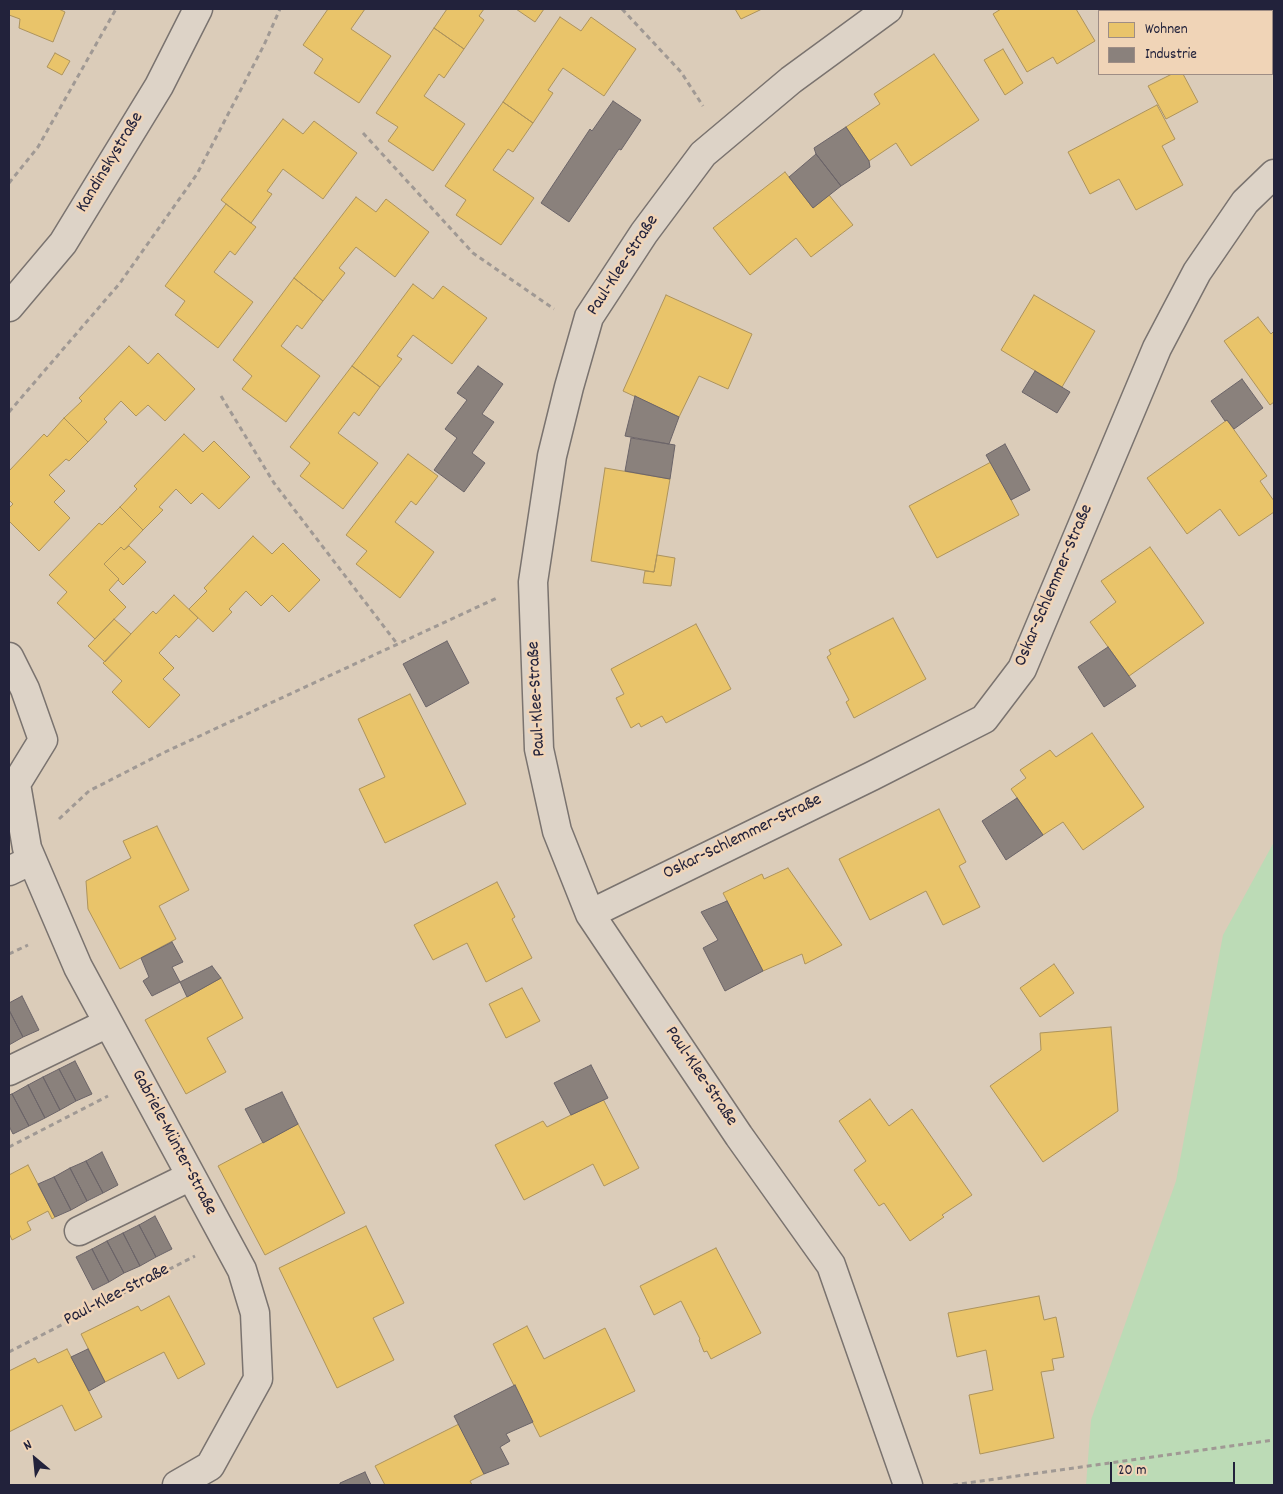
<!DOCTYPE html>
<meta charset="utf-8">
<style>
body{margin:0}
#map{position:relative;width:1283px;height:1494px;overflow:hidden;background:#dbccb9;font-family:Dekko,sans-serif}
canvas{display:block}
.frame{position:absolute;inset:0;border:10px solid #22223b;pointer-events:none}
.legend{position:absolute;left:1098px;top:10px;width:175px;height:65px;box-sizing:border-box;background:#f0d4b7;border:1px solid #9e8d85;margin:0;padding:6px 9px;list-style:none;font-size:15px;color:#22223b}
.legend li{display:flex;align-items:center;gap:10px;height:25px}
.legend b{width:25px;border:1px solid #9e8d85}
.north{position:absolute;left:10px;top:1434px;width:50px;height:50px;-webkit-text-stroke:4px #f0d4b7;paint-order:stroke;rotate:332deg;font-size:14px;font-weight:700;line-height:20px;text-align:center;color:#22223b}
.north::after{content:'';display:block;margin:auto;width:18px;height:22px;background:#22223b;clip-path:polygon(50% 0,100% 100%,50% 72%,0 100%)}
.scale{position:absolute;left:1110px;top:1462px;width:125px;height:22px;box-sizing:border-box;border:2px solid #22223b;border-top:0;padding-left:6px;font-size:15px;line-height:18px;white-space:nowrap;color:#22223b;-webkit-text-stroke:4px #f0d4b7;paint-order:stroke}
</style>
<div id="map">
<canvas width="1283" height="1494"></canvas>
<div class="frame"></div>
<ul class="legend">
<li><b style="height:14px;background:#e9c46a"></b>Wohnen</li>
<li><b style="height:14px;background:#8a817c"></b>Industrie</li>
</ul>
<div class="north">N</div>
<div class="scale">20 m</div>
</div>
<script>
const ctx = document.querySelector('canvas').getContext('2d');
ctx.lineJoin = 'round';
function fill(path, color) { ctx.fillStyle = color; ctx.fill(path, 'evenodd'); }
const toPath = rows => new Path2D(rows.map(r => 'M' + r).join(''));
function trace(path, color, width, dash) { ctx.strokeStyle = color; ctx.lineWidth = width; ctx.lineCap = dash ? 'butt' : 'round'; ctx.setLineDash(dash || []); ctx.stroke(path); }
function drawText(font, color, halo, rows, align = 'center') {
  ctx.font = font + ' Dekko,sans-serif'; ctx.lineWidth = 5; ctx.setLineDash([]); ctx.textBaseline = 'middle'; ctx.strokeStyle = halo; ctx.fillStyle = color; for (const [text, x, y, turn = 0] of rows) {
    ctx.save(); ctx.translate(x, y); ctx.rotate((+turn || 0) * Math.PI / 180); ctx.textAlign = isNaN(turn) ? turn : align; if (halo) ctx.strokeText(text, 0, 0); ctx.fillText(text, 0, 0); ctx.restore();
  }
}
fill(toPath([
 [1274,842,1274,1485,1086,1485,1091,1420,1176,1181,1223,935]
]), '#bcdbb6');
const homes = toPath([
 [9,9,59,9,65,12,53,42,19,28,20,19,9,15,9,9],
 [328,9,365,9,351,29,391,56,359,103,314,73,323,59,303,45,328,9],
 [447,9,484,9,479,16,484,20,464,49,434,28,447,9],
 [516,9,544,9,535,22,516,9],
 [735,9,762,9,741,19,735,9],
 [1001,9,1076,9,1095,41,1057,64,1053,57,1027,72,993,14,1001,9],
 [560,17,581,31,591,17,636,49,604,96,563,68,548,90,553,93,533,123,503,102,560,17],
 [434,28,464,49,444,78,439,74,424,96,465,124,433,171,388,141,398,127,376,113,434,28],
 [1003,49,1023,83,1005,95,984,60,1003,49],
 [55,53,70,61,62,75,47,67,55,53],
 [934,54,979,120,911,166,896,143,869,161,846,127,880,104,874,94,934,54],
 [1172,74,1183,74,1198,102,1166,119,1148,86,1172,74],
 [503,102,533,123,513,152,508,149,493,170,534,198,501,245,456,215,466,200,445,186,503,102],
 [1157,105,1175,139,1162,146,1183,185,1136,210,1119,179,1090,194,1068,152,1157,105],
 [283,119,303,134,314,121,357,153,323,199,283,169,267,191,272,194,251,223,221,200,283,119],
 [785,172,813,208,829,195,853,225,811,257,796,238,750,275,713,228,785,172],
 [356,197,376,212,386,199,429,232,395,277,356,247,339,268,345,273,323,301,294,278,356,197],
 [226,204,256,227,235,255,230,251,214,272,253,302,218,348,175,315,185,301,165,286,226,204],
 [294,278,323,301,302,329,297,325,281,346,320,376,286,422,242,389,252,376,233,360,294,278],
 [413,284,433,299,443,286,487,318,452,364,413,335,397,356,402,359,380,387,352,366,413,284],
 [666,295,752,334,728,389,699,376,679,417,623,391,666,295],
 [1034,295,1095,331,1062,387,1001,350,1034,295],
 [1258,317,1271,334,1274,331,1274,402,1270,405,1224,341,1258,317],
 [129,346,148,364,158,353,195,389,165,421,148,405,136,416,121,401,104,419,107,422,88,442,64,418,82,401,79,398,129,346],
 [352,366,380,387,359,416,354,412,338,433,378,463,343,509,300,476,310,463,290,447,352,366],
 [64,418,88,442,69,461,66,459,49,475,65,491,54,502,70,518,39,551,9,521,9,508,13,504,9,500,9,471,44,434,47,437,64,418],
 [1227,420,1267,476,1260,481,1274,501,1274,512,1239,536,1220,509,1187,534,1147,478,1227,420],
 [184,434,203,452,214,441,250,477,219,509,202,493,191,504,176,489,159,507,163,510,143,530,120,507,137,489,134,486,184,434],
 [408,454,438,476,416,505,411,501,395,522,434,552,400,598,356,564,367,551,346,535,408,454],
 [991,462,1019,515,937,558,909,506,991,462],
 [605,468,670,479,654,572,591,561,605,468],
 [120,507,143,530,124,550,121,547,104,564,119,579,109,590,126,607,95,639,57,603,67,592,49,575,99,523,102,525,120,507],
 [253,536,272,554,283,543,320,580,289,612,272,595,261,606,246,591,229,609,232,612,213,632,189,609,207,591,204,588,253,536],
 [129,546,146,562,123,585,118,580,119,579,104,564,121,547,124,550,129,546],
 [1150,547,1204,623,1129,676,1090,622,1116,602,1101,581,1150,547],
 [657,555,675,558,671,586,643,583,645,571,654,572,657,555],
 [174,595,198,618,179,638,176,635,159,653,174,668,163,679,180,695,149,728,112,692,122,681,103,663,153,611,156,614,174,595],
 [893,618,926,679,854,718,846,702,849,700,827,657,831,654,829,650,893,618],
 [114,619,131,634,105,662,88,646,114,619],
 [696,624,731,689,666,723,662,716,641,727,639,723,631,728,616,698,624,694,611,669,696,624],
 [410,694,466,804,385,843,359,789,385,777,358,719,410,694],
 [1092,733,1144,807,1083,850,1063,822,1043,835,1011,789,1026,778,1020,770,1050,750,1056,757,1092,733],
 [939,809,966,862,959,866,980,907,943,925,926,891,870,920,839,859,939,809],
 [157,826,189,890,159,906,176,939,120,969,88,909,86,881,131,858,123,841,157,826],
 [788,868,842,945,805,964,802,954,763,971,723,893,762,874,764,879,788,868],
 [497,882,515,917,512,919,532,958,486,982,467,943,433,960,414,925,497,882],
 [1054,964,1074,993,1040,1017,1020,988,1054,964],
 [221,978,243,1018,207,1038,226,1072,186,1094,145,1020,221,978],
 [522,988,540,1021,506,1038,489,1004,522,988],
 [1111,1027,1118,1111,1043,1162,990,1086,1041,1050,1040,1033,1111,1027],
 [603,1099,639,1168,604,1186,593,1164,524,1200,495,1145,543,1121,547,1127,603,1099],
 [870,1099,889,1126,912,1109,972,1195,942,1215,944,1217,910,1241,884,1203,879,1206,854,1170,866,1161,839,1121,870,1099],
 [298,1124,345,1213,265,1255,218,1166,298,1124],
 [28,1165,55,1217,52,1219,48,1211,27,1222,31,1230,12,1240,9,1233,9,1175,28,1165],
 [366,1226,404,1303,373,1318,394,1360,337,1388,279,1268,366,1226],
 [716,1248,761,1333,711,1359,707,1351,704,1352,699,1340,700,1339,681,1301,654,1315,640,1286,716,1248],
 [169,1296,205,1364,178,1379,164,1352,105,1382,81,1334,138,1306,141,1311,169,1296],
 [1039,1296,1044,1320,1056,1317,1064,1357,1052,1359,1054,1370,1041,1372,1054,1438,980,1454,969,1395,993,1390,986,1350,957,1357,948,1313,1039,1296],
 [527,1326,544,1359,605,1328,635,1391,540,1437,493,1344,527,1326],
 [67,1349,102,1417,75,1431,62,1405,9,1432,9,1371,35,1358,38,1363,67,1349],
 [459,1424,484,1474,470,1481,472,1485,385,1485,375,1466,459,1424]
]);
fill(homes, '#e9c46a');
trace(homes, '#ad935c', 1);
const industry = toPath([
 [613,101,641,120,621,150,619,149,569,222,541,203,590,129,592,131,613,101],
 [846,127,869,161,870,167,841,186,816,154,814,148,846,127],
 [816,154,841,186,813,208,789,177,816,154],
 [478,366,503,384,482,414,494,422,472,453,485,463,464,492,434,470,457,438,445,429,467,400,457,393,478,366],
 [1035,371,1070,392,1057,413,1022,392,1035,371],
 [1242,379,1263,408,1234,429,1227,420,1225,421,1211,401,1242,379],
 [635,396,679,417,669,444,625,436,635,396],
 [631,438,675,445,670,479,625,471,631,438],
 [1005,444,1030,490,1011,500,986,455,1005,444],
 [447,641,469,683,426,707,403,664,447,641],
 [1108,647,1136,686,1104,707,1078,667,1108,647],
 [1017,798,1043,835,1006,860,982,821,1017,798],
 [727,901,763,971,725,991,703,948,718,940,701,912,727,901],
 [172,942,183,962,172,967,180,982,152,996,143,981,149,977,141,958,172,942],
 [212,966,221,978,187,997,180,982,212,966],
 [22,996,39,1030,23,1037,9,1010,9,1003,22,996],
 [9,1010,23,1037,9,1045,9,1010],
 [75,1061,92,1094,76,1101,59,1069,75,1061],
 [591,1065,608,1098,571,1115,554,1083,591,1065],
 [59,1069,76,1101,60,1110,43,1077,59,1069],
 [43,1077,60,1110,45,1118,28,1085,43,1077],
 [28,1085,45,1118,29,1126,12,1094,28,1085],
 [282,1092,298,1124,263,1143,245,1109,282,1092],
 [12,1094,29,1126,13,1134,9,1126,9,1095,12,1094],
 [102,1152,118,1185,103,1193,86,1161,102,1152],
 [86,1161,103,1193,87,1201,70,1168,86,1161],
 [70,1168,87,1201,71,1210,54,1177,70,1168],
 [54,1177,71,1210,55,1217,38,1184,54,1177],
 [155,1216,172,1249,156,1257,139,1225,155,1216],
 [139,1225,156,1257,140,1266,123,1233,139,1225],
 [123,1233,140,1266,124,1273,107,1241,123,1233],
 [107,1241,124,1273,109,1282,92,1249,107,1241],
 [92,1249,109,1282,93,1290,76,1257,92,1249],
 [88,1349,105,1382,89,1391,71,1357,88,1349],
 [515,1385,533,1422,506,1434,510,1441,500,1447,509,1464,484,1474,454,1416,515,1385],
 [365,1472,371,1485,340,1485,340,1483,365,1472]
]);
fill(industry, '#8a817c');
trace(industry, '#6b6468', 1);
const minor = toPath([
 [888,9,791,80,703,154,644,233,589,317,569,387,552,456,533,582,539,749,557,831,590,914,739,1136,831,1265,908,1485],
 [9,307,63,243,159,86,198,9],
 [9,657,25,689,43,740,16,784,27,848,78,967,242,1270,255,1313,258,1379,210,1466,177,1485],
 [9,871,32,860],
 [590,914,872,776,984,719,1022,669,1157,348,1197,272,1245,202,1274,174],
 [9,1071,108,1023],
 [79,1231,191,1176]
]);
trace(minor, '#7a736f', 31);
trace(toPath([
 [622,9,681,72,703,106],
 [363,133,473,253,554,309],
 [9,183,38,147,116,9],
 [221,396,274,483,398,645],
 [9,412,120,283,197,174,264,45,280,9],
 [59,819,89,791,163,753,499,597],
 [9,954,28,945],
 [9,1147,108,1096],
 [9,1352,195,1256],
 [953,1485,1274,1440]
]), '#a09994', 3, [5, 4]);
trace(minor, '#ddd3c7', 28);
drawText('18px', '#22223b', '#f0d4b7', [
 ["Kandinskystraße",111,163,-59],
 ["Paul-Klee-Straße",624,266,-57],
 ["Oskar-Schlemmer-Straße",1055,586,-67],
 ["Paul-Klee-Straße",538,699,-93],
 ["Oskar-Schlemmer-Straße",743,838,-26],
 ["Paul-Klee-Straße",700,1077,56],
 ["Gabriele-Münter-Straße",173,1143,62],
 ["Paul-Klee-Straße",117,1296,-27]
]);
</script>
